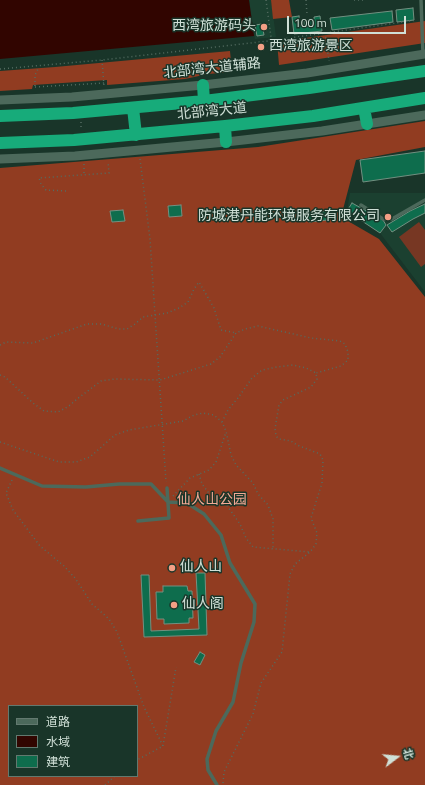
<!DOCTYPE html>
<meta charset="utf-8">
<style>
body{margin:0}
#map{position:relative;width:425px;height:785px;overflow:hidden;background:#193529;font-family:"Titillium Web","Noto Sans SC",sans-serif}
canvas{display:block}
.legend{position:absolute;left:8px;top:705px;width:130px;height:72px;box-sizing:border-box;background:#193529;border:1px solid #62796f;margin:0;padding:5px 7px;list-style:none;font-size:12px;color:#d0e0d7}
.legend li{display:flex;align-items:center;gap:8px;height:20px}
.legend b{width:20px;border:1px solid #62796f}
.north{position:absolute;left:377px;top:737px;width:40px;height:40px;-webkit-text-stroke:3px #193529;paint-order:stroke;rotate:74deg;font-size:11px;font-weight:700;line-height:16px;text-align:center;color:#d0e0d7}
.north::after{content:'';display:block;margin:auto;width:14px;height:18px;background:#d0e0d7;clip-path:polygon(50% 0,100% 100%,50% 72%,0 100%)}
.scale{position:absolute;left:287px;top:16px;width:119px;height:18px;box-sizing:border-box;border:2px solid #d0e0d7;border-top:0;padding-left:5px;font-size:12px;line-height:14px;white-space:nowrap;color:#d0e0d7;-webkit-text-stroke:3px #193529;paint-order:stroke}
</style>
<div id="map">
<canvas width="425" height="785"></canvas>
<ul class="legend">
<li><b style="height:5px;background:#4c695b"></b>道路</li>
<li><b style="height:11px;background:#310500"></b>水域</li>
<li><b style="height:11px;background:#0e6d4d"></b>建筑</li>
</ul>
<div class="north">北</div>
<div class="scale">100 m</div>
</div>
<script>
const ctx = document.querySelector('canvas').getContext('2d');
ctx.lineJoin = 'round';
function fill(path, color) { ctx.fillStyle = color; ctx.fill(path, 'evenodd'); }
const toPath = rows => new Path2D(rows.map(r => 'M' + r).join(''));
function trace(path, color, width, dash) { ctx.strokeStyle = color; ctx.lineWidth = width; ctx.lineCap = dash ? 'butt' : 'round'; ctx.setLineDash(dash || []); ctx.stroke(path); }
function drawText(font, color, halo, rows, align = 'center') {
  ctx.font = font + ' "Titillium Web","Noto Sans SC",sans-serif'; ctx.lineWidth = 3; ctx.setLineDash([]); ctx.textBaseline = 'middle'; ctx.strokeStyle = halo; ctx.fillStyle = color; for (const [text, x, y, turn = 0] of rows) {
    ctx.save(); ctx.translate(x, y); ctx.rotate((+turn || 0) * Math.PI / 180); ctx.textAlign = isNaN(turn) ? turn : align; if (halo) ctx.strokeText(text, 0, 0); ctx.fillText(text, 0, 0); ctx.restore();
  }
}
fill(toPath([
 [249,0,271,0,276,37,255,39],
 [350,193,425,193,425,292,380,233,347,211]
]), '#1b4030');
fill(toPath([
 [419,222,425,230,425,264,421,267,399,237]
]), '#773723');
fill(toPath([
 [271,0,289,0,292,17,273,19],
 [425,21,425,43,279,65,277,42],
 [230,51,232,72,208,74,185,79,107,85,107,80,33,85,32,89,0,91,0,71,55,67],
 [425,121,425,147,356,160,341,217,379,239,425,297,425,785,0,785,0,168,258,147],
 [9,706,137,706,137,776,9,776]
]), '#913c21');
fill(toPath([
 [0,0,249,0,254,36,0,59]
]), '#310500');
const building = toPath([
 [413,8,414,20,397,22,396,10,413,8],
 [392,11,393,22,332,30,330,18,392,11],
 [299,16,300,25,304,25,304,21,314,19,314,17,320,16,322,31,294,34,292,17,299,16],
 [262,24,264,35,257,36,255,25,262,24],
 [425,151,425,173,363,182,360,160,425,151],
 [352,203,383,220,386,225,380,233,347,211,352,203],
 [425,204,425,213,413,219,392,232,387,225,410,211,425,204],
 [181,205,182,216,169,217,168,206,181,205],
 [123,210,125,221,112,222,110,211,123,210],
 [322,210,322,212,326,211,327,220,309,222,308,214,313,213,312,212,322,210],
 [196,573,205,573,207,635,144,637,141,575,149,575,151,631,199,629,196,573],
 [163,586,187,586,188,591,192,591,193,618,189,618,189,623,164,624,164,619,157,619,156,592,163,592,163,586],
 [200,652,205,655,200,665,194,662,200,652]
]);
fill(building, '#0e6d4d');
trace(building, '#729081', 1);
trace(toPath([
 [266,0,271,37,268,41],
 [306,0,307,14],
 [354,0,366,0],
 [325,33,329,61],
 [102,60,104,86],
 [0,69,102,60,268,41,417,20],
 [35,86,35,75,39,67],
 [35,87,104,83],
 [81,122,81,130],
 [140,159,150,239,166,482],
 [84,164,84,175],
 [66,191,46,190,41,184,39,178,109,173,108,162],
 [0,345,6,342,33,343,87,324,101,324,119,329,127,329,135,324,143,317,167,313,179,308,188,302,194,289,199,282,214,308,221,330,236,333],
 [0,375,5,377,33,403,44,411,58,412,69,406,77,399,101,381,115,379,160,380,211,364,220,357,236,333,245,329,258,326,311,338,340,341,345,344,348,352,348,360,341,366,316,373],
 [222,422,228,410,238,398,252,378,262,370,277,367,293,365,306,368,316,373,317,379,311,387,283,400,279,405,275,429,276,436,279,439,291,441,297,445,320,454,323,460,322,483,311,518,317,533,316,544,310,552,295,564,290,574,282,652,261,683,253,714,224,772,223,783],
 [0,442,59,462,76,462,90,457,115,435,129,430,183,421,194,415,203,413,214,415,222,422,226,431,231,455,236,465,253,483,258,494,268,505,273,519,273,549],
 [199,474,202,484,208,492,221,499,228,507,240,524,246,538,253,547,310,552],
 [12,480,6,493,13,510,40,546,64,566,75,578,92,604,109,619,117,632,144,707,163,746,137,760],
 [173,496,190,478,209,470,216,462,226,432],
 [163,746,176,667],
 [105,785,115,776]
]), '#546c61', 1.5, [1, 3]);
trace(toPath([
 [421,0,423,54],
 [361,205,383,219,392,219,425,200],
 [0,468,42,486,86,487,119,484,151,484,168,502,187,503,204,514,221,535,230,563,255,604,254,622,241,663,233,702,216,731,207,759,208,770,217,785],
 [138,521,169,518,167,488]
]), '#4c695b', 3.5);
trace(toPath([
 [0,100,72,97,203,85,307,73,425,54],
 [0,159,75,156,226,142,322,131,425,115]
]), '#4c695b', 9);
trace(toPath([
 [203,85,204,101],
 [133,108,136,135],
 [364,108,367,124],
 [0,116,73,113,204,101,309,88,425,71],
 [225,126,226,142],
 [0,143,74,140,225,126,313,116,425,98]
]), '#17ab7a', 12);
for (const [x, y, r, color] of [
 [264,27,4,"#f39f85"],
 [261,47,4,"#f39f85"],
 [388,217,4,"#f39f85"],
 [172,568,4,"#f39f85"],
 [174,605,4,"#f39f85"]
]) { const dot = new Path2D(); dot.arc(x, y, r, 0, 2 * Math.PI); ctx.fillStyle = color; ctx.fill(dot); trace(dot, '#193529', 1.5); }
drawText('14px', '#d0e0d7', '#193529', [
 ["西湾旅游码头",256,27,"right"],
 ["西湾旅游景区",269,47],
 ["防城港丹能环境服务有限公司",380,217,"right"],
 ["仙人山",180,568],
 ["仙人阁",182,605]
], 'left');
drawText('14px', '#d0e0d7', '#193529', [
 ["北部湾大道辅路",212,69,-6],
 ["北部湾大道",212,112,-6]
]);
drawText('14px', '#f2a994', '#193529', [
 ["仙人山公园",212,501]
]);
</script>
